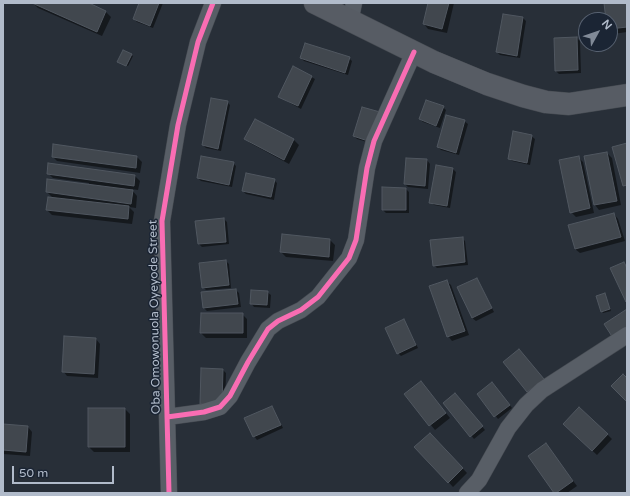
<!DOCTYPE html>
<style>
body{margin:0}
#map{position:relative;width:630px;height:496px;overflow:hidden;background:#282f38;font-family:"Varela Round",sans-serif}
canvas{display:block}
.frame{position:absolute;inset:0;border:4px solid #b1bbca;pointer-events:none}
.north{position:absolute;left:578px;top:12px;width:40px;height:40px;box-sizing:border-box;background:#1b2534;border:1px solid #576170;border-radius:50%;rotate:50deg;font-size:11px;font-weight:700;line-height:16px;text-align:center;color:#b1bbca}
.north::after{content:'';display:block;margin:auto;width:14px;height:18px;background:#818a97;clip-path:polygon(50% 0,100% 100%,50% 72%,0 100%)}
.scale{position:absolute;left:12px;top:466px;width:102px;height:18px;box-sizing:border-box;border:2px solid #b1bbca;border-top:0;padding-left:5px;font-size:12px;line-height:14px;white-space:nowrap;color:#b1bbca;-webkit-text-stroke:3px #1b2534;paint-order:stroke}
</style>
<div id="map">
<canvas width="630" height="496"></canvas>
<div class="frame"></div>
<div class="north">N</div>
<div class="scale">50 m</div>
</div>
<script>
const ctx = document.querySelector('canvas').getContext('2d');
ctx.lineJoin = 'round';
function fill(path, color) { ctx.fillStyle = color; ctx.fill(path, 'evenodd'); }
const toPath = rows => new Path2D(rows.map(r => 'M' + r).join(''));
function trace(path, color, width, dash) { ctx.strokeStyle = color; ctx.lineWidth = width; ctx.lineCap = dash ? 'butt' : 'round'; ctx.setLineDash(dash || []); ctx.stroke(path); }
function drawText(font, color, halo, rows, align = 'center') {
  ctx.font = font + ' "Varela Round",sans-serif'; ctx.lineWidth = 3; ctx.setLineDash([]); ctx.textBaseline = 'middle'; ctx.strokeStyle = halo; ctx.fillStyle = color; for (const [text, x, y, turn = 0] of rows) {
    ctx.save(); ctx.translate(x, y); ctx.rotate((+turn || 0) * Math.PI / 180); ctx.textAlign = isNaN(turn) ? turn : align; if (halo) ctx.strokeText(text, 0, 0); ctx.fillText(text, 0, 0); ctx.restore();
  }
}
fill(toPath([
 [33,3,86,3,106,12,111,17,102,36,38,8],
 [140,3,163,3,153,28,137,22,134,19],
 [429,3,454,3,447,33,428,29,424,24],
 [605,3,627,3,627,32,613,34,610,31,610,20,607,20],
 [503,15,523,18,526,21,520,58,500,55,497,52],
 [577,38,580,41,581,73,559,74,556,71],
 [131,55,133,56,128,66,120,63],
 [301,58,349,58,352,61,348,75,304,61],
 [293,67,315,79,301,109,279,97],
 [227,102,230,105,221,151,206,148,203,145],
 [443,107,446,110,440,128,423,122,420,119],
 [362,108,374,144,357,139,354,136],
 [255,120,294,140,299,145,289,164,250,143,246,138],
 [464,121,468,124,459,155,441,150,438,147],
 [531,136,535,139,530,165,512,161,509,158],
 [607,153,612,158,621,205,599,210,595,205,585,157],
 [53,157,137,157,142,162,140,173,57,161],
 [578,157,583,162,594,213,576,217,571,212],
 [427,160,430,164,428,189,408,187,405,184],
 [233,163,236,166,232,187,201,181,198,178],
 [453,169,456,172,450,208,434,205,431,202],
 [48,173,135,176,140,181,138,190,131,189,137,196,136,208,129,207,134,212,132,224,52,215,47,210,53,198,47,192,89,185,89,183,53,178],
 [274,180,277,183,274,200,246,194,243,191],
 [406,189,409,192,409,213,386,213,383,210],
 [614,214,618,219,625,241,580,253,575,249],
 [224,219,227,222,229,244,202,247,199,244],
 [462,238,465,241,468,265,437,268,434,265],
 [330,240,335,245,333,261,286,257,281,252],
 [226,261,229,264,231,288,206,290,203,287],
 [624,263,627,266,627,302,612,268],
 [477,279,494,312,476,321,472,318],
 [446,281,451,285,469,335,452,341,448,336],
 [236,290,239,293,241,307,207,311,204,308],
 [267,292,271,295,270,308,254,307,251,303],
 [605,294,611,311,603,313,597,296],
 [242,314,247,319,247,338,206,338,201,333],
 [404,320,418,348,401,356,398,353],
 [96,339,100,344,98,378,67,376,63,371],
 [223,370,226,373,225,407,204,406,201,403],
 [492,383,512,408,498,419,478,394],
 [425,387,450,418,435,430,405,394],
 [458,397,485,430,474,439,444,403],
 [272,407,283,428,257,440,254,436],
 [125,409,130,414,130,452,94,452,89,447],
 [3,425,28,427,32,432,30,456,3,454],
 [569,429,607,434,612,439,597,455],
 [430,434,467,473,453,487,416,447],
 [546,445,577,486,567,493,556,493]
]), '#0007');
const building = toPath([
 [32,3,89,3,106,11,97,32,32,3],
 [139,3,159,3,150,26,133,19,139,3],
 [428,3,449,3,442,29,423,24,428,3],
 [604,3,627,3,627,27,610,29,610,20,606,20,604,3],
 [503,14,523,17,517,56,496,52,503,14],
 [577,37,578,70,555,71,554,38,577,37],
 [305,43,350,57,345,73,300,58,305,43],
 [123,50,132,54,126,66,117,62,123,50],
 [293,66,312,76,298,106,278,97,293,66],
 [211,98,228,101,218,149,202,145,211,98],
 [426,100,444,106,436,126,419,119,426,100],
 [362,107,380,112,371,142,353,136,362,107],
 [446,115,465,120,456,153,437,147,446,115],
 [255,119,294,139,284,160,244,139,255,119],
 [513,131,532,135,527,163,508,159,513,131],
 [627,143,627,185,623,186,612,147,627,143],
 [53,144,137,156,136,168,52,157,53,144],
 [607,152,617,201,594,205,584,156,607,152],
 [201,156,234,162,229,185,197,178,201,156],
 [579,156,590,208,570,213,559,160,579,156],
 [406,158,427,159,425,186,404,184,406,158],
 [48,163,135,175,134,186,47,174,48,163],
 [436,165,453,168,447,206,429,203,436,165],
 [246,173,275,179,271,197,242,191,246,173],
 [47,179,133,190,131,204,46,192,47,179],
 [382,187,406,188,406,210,382,210,382,187],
 [48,197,129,206,128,219,46,210,48,197],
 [614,213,621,237,575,249,568,225,614,213],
 [224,218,226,242,198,244,195,221,224,218],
 [282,234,330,239,329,257,280,252,282,234],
 [463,237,465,262,433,266,430,240,463,237],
 [226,260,229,285,202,288,199,263,226,260],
 [624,262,627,268,626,302,610,268,624,262],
 [477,278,492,308,472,318,457,287,477,278],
 [447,280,465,331,447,337,429,286,447,280],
 [236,289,238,304,203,308,201,292,236,289],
 [251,290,268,291,267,305,250,304,251,290],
 [605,293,610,309,601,312,596,296,605,293],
 [627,309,627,329,613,338,604,324,627,309],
 [201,313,243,313,243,333,200,333,201,313],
 [404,319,416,345,397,354,385,328,404,319],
 [64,336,96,338,94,374,62,372,64,336],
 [519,349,544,379,527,392,503,362,519,349],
 [201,368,223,369,222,404,200,404,201,368],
 [623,374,627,378,627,402,611,386,623,374],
 [421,381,446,413,429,426,404,394,421,381],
 [492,382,510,405,494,417,477,394,492,382],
 [455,393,483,426,470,437,443,403,455,393],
 [272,406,281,425,253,437,244,418,272,406],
 [579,407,608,434,592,451,563,424,579,407],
 [88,408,125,408,125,447,88,447,88,408],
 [3,424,28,426,26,452,3,450,3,424],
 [430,433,463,468,448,483,414,447,430,433],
 [546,443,573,481,556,493,554,493,528,456,546,443]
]);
fill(building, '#41474e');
trace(building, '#505760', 1);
const street = toPath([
 [350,22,354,3],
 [167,417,204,412,220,407,230,396,248,362,268,329,278,321,301,310,318,297,349,258,356,240,367,168,374,141,414,52],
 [169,493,162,221,178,125,198,42,213,3],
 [467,493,479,480,508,428,526,405,542,390,627,335]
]);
const secondary = toPath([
 [315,3,434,62,487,84,523,96,546,102,569,104,627,95]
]);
trace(street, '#454a51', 17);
trace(secondary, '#454a51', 23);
trace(street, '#585e66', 16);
trace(secondary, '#575c64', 22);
trace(toPath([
 [167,417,204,412,220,407,230,396,248,362,268,329,278,321,301,310,318,297,349,258,356,240,367,168,374,141,414,52],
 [169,493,162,221,178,125,198,42,213,3]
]), '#f96db3', 5);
drawText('12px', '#b1bbca', '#1b2534', [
 ["Oba Omowonuola Oyeyode Street",155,317,-91]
]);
</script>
